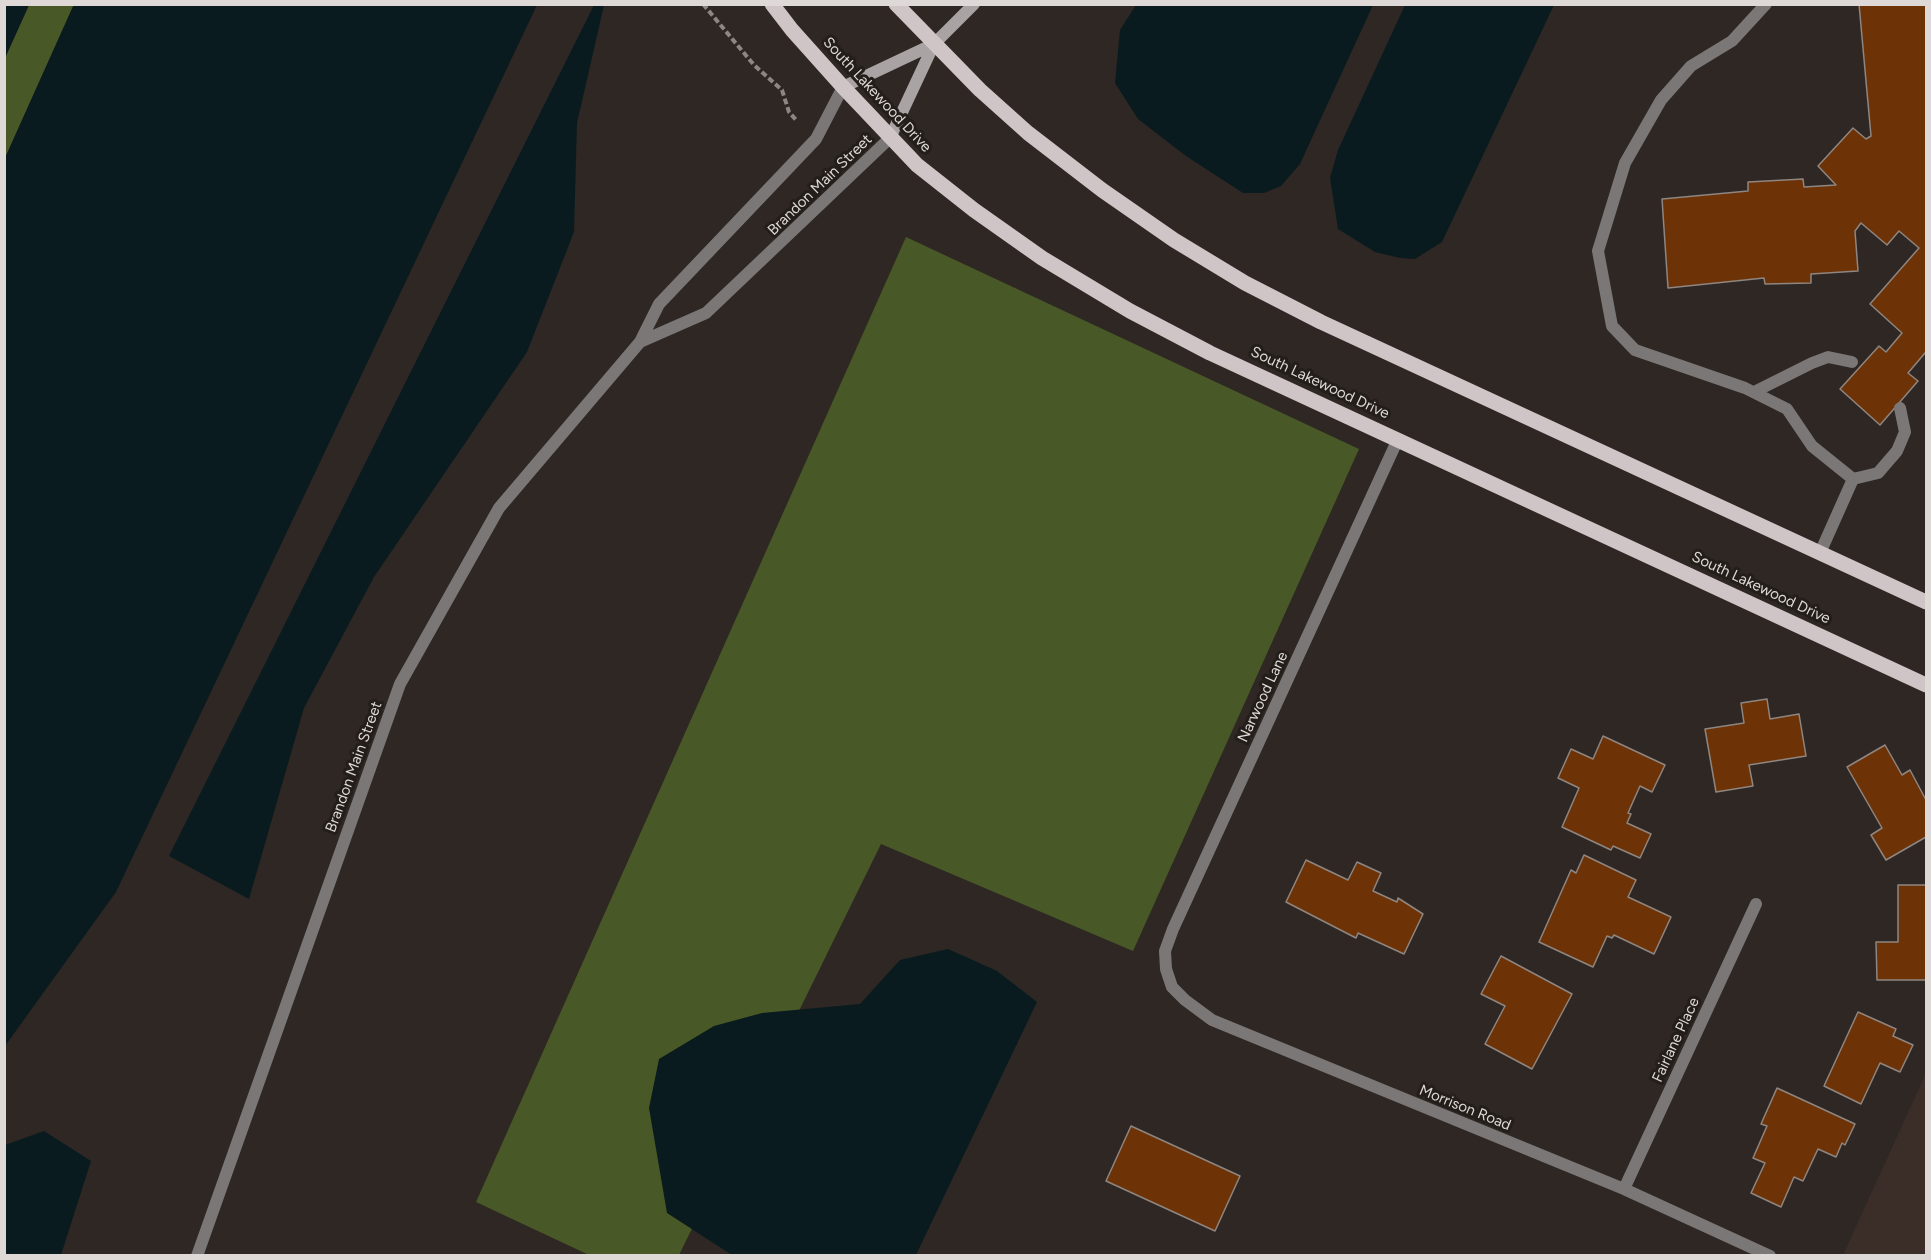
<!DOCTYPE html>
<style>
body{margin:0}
#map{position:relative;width:1931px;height:1260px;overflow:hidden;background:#2e2723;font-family:Figtree,sans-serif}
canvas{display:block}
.frame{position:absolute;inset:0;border:6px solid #ded9d6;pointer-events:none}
</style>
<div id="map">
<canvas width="1931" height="1260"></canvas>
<div class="frame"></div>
</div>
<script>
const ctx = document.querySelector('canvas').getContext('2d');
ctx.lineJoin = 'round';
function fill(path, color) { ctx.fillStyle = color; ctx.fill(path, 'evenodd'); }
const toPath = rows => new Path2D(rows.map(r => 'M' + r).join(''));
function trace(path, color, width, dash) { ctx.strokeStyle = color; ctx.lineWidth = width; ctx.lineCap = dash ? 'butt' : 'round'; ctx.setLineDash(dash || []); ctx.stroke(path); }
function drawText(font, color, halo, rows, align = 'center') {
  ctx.font = font + ' Figtree,sans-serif'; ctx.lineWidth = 6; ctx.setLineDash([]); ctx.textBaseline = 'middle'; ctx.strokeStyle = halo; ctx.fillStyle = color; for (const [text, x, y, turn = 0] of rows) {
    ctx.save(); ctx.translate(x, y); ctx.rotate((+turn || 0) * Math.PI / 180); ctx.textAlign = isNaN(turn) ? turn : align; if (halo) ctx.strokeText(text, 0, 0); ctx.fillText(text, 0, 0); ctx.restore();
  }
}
fill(toPath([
 [1926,1073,1926,1255,1843,1255]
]), '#3b2e28');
fill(toPath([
 [29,5,74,5,5,158,5,58],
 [906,237,1359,449,1133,951,881,844,679,1255,589,1255,476,1202]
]), '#485927');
fill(toPath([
 [5,4,29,5,5,58,4,5],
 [74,4,537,5,116,892,5,1046,5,158],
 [594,5,604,5,577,123,574,232,527,352,374,577,304,708,249,899,169,856],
 [1136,5,1136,4,1373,5,1300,164,1281,186,1264,193,1243,193,1186,156,1138,119,1115,83,1120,30],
 [1405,5,1554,5,1442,242,1415,259,1400,258,1375,252,1338,229,1330,178,1338,150],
 [948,949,997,971,1037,1002,916,1255,732,1255,667,1213,649,1108,659,1059,714,1026,762,1013,860,1004,900,960],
 [44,1131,91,1161,61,1255,5,1255,5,1145]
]), '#0a1b1f');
const building = toPath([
 [1859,4,1926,4,1926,355,1925,353,1908,373,1918,381,1880,425,1840,389,1879,346,1886,352,1902,333,1870,304,1919,248,1899,231,1887,245,1861,223,1855,231,1858,271,1811,274,1811,283,1765,284,1764,278,1668,288,1662,199,1748,191,1748,182,1803,179,1804,187,1836,185,1818,166,1853,128,1866,139,1871,136,1859,4],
 [1767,699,1770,719,1799,714,1806,756,1749,765,1753,786,1716,792,1705,729,1744,723,1741,703,1767,699],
 [1603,736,1665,765,1652,792,1640,786,1628,813,1631,814,1627,823,1651,834,1640,858,1613,846,1611,850,1562,827,1579,788,1558,778,1571,749,1593,759,1603,736],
 [1885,745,1902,775,1910,770,1926,800,1926,837,1886,860,1871,835,1882,828,1847,767,1885,745],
 [1584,855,1636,880,1628,897,1671,917,1654,954,1614,935,1612,938,1607,936,1593,967,1539,942,1571,870,1576,873,1584,855],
 [1306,860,1348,880,1357,862,1381,873,1373,891,1397,902,1398,898,1423,914,1404,954,1358,933,1356,938,1286,902,1306,860],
 [1898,885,1926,885,1926,980,1877,980,1876,942,1898,942,1898,885],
 [1501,956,1572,994,1532,1069,1485,1044,1505,1006,1481,994,1501,956],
 [1858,1012,1896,1029,1893,1036,1913,1045,1900,1072,1880,1063,1861,1104,1824,1086,1858,1012],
 [1777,1088,1855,1124,1845,1145,1842,1143,1836,1157,1818,1149,1803,1181,1794,1177,1781,1207,1751,1193,1765,1163,1753,1158,1767,1126,1761,1124,1777,1088],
 [1131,1126,1240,1176,1215,1231,1106,1181,1131,1126]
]);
fill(building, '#6d3307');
trace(building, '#8f8681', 1.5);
trace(toPath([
 [703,4,754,65,782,90,789,112,797,121]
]), '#8d8783', 4, [6, 3]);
trace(toPath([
 [1766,4,1732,41,1691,66,1661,100,1625,163,1598,251,1612,326,1635,350,1745,388,1787,409,1812,446,1853,479,1820,553],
 [1754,392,1812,363,1828,357,1852,362],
 [1853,479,1878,473,1897,451,1905,432,1900,408]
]), '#7b7777', 12);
trace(toPath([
 [640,342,706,313,890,138],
 [1398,439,1173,929,1165,951,1166,969,1172,987,1185,1000,1212,1020,1624,1189,1770,1256],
 [1624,1189,1756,904],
 [197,1256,400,684,499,508,640,342,659,304,816,139,843,87]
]), '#7b7777', 12);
trace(toPath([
 [843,87,934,44],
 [890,138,934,44,974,4]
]), '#aaa3a4', 12);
trace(toPath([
 [772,4,792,30,843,87,917,165,974,210,1042,258,1130,311,1210,353,1926,685],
 [896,4,980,90,1028,133,1102,190,1174,240,1245,283,1321,322,1926,602]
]), '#cfc5c6', 15);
drawText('15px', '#ded9d6', '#241e1a', [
 ["South Lakewood Drive",877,95,47],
 ["Brandon Main Street",820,185,-44],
 ["South Lakewood Drive",1320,383,25],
 ["South Lakewood Drive",1761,588,25],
 ["Narwood Lane",1263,697,-65],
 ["Brandon Main Street",354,767,-70],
 ["Fairlane Place",1676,1040,-65],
 ["Morrison Road",1465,1108,22]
]);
</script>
